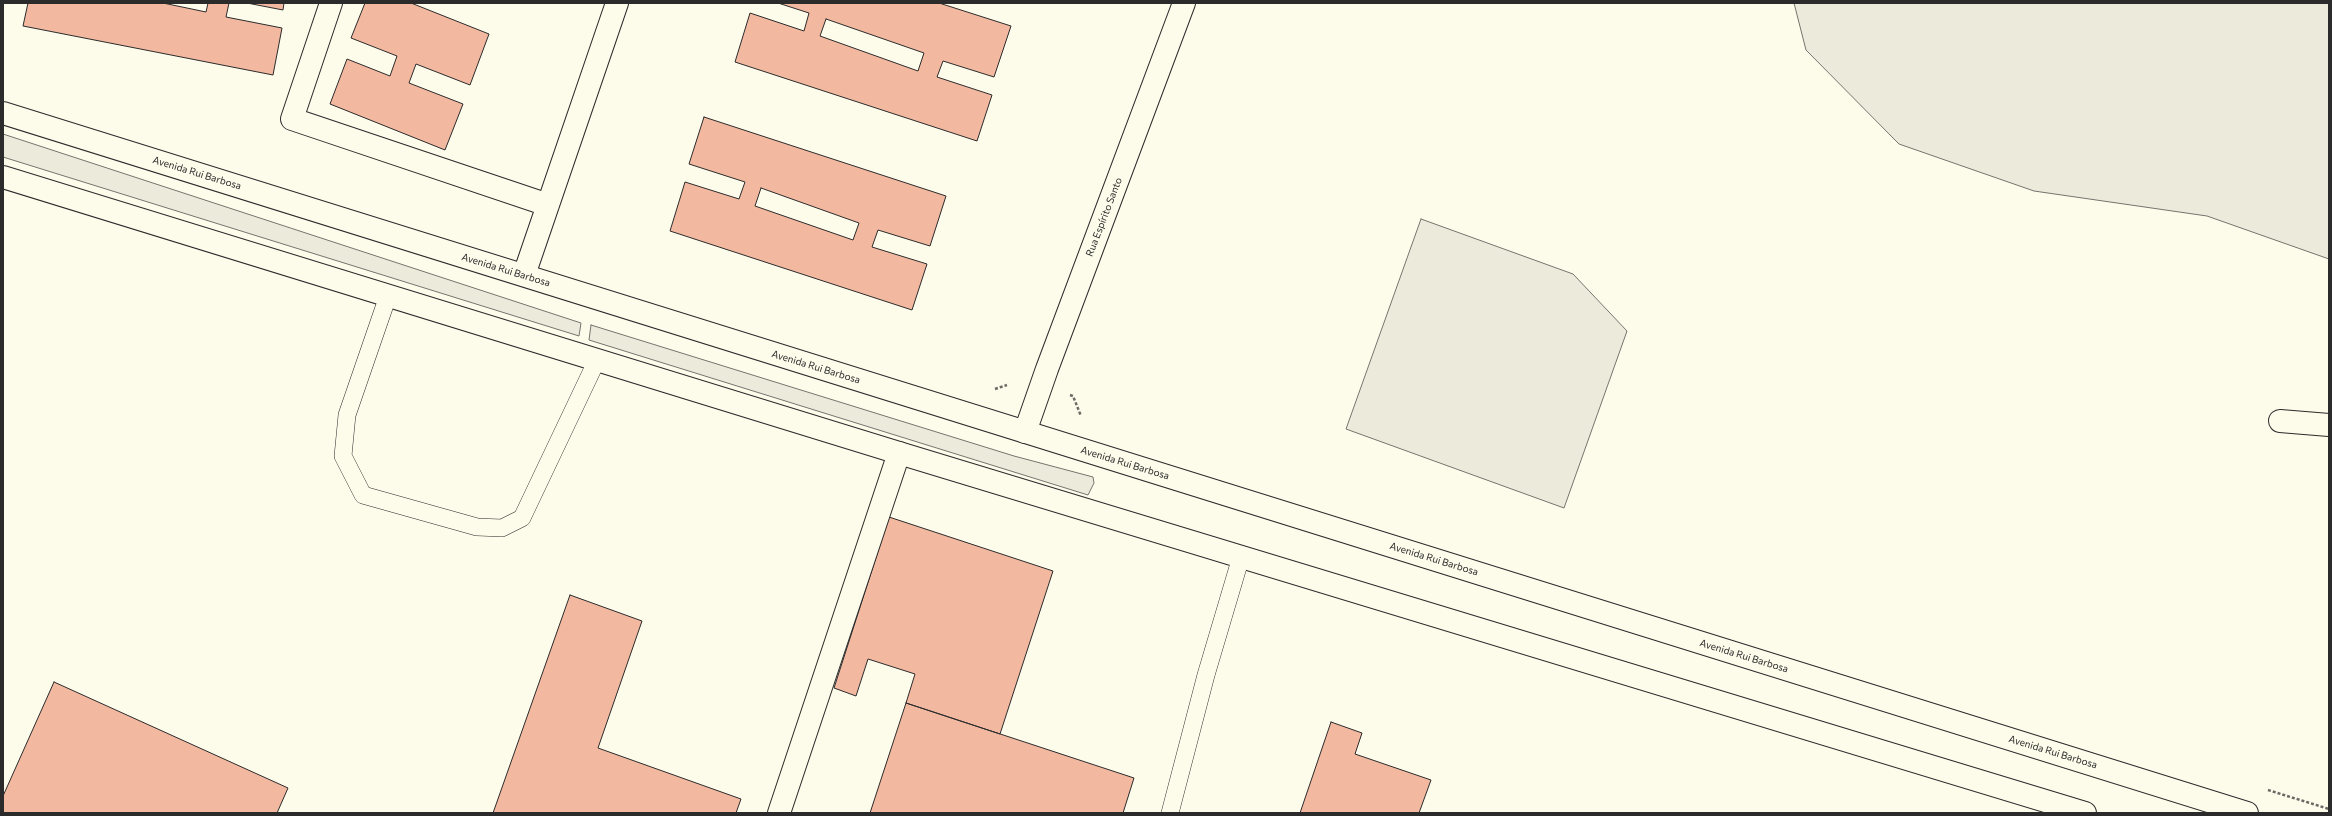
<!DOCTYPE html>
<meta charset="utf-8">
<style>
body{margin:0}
#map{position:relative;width:2332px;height:816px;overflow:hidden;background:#fdfbea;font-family:Commissioner,sans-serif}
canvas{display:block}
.frame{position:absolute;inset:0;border:4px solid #2b2b2b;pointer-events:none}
</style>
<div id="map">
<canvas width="2332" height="816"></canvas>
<div class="frame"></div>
</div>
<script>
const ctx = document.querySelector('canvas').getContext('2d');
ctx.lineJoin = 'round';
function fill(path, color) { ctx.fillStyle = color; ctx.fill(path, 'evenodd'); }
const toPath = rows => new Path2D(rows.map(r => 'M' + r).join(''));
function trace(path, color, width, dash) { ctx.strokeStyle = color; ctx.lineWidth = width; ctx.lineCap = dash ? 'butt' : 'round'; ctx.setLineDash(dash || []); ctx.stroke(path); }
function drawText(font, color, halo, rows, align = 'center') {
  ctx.font = font + ' Commissioner,sans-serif'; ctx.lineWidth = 3; ctx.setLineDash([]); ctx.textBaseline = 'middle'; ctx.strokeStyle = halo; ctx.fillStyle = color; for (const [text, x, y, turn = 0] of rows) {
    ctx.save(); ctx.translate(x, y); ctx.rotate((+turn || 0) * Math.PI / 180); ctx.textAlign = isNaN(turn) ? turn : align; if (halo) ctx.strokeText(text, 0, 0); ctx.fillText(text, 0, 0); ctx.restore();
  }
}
const green = toPath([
 [1794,3,2329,3,2329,259,2207,216,2034,191,1899,144,1806,50,1794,3],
 [3,134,581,323,579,336,3,157,3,134],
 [1421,219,1573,274,1627,331,1564,508,1346,429,1421,219],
 [591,325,1014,456,1093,477,1094,483,1088,495,589,340,591,325]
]);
fill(green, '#ecebdb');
trace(green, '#74746e', 1);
const building = toPath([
 [28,3,163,3,206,12,208,3,229,3,226,17,282,28,273,75,23,26,28,3],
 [247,3,284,3,283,10,247,3],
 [365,3,411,3,489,34,470,85,416,64,409,83,463,104,445,150,330,104,347,59,390,76,397,56,351,38,365,3],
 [778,3,939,3,1011,26,994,77,943,61,937,77,992,95,977,141,735,62,750,13,804,31,809,13,778,3],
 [826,19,924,53,918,71,820,36,826,19],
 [704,117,946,196,930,246,878,230,872,247,927,264,912,310,670,231,685,182,739,199,745,182,689,164,704,117],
 [761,188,859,223,853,240,755,206,761,188],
 [889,517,1053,571,1000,734,906,703,915,674,868,659,856,696,834,688,889,517],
 [570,595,642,621,598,748,741,799,736,813,493,813,570,595],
 [54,682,288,788,277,813,3,813,3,796,54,682],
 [906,703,1134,778,1123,813,870,813,906,703],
 [1331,722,1362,733,1355,754,1431,780,1419,813,1300,813,1331,722]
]);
fill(building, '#f2b8a0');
trace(building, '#2b2b2b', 1);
const lane = toPath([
 [388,296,347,415,343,456,363,495,477,527,502,528,522,518,597,360],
 [1170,813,1206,675,1241,557]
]);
const street = toPath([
 [331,3,292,119,548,205],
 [524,275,617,3],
 [2280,421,2329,425],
 [1025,432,1047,369,1184,3],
 [779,813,899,453]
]);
const primary = toPath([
 [3,113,2247,813],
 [3,177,899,453,2085,813]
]);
trace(lane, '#2b2b2b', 18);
trace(street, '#2b2b2b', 24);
trace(primary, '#2b2b2b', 24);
trace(toPath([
 [995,389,1007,385],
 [1070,395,1073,396,1081,416],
 [2268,790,2329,809]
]), '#6a6964', 2.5, [3, 2]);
trace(lane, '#fdfbea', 17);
trace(street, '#fdfbea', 22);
trace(primary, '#fdfbea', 22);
drawText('10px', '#2b2b2b', '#fdfbea', [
 ["Avenida Rui Barbosa",197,173,17],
 ["Rua Espírito Santo",1104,217,-69],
 ["Avenida Rui Barbosa",506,270,17],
 ["Avenida Rui Barbosa",816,367,17],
 ["Avenida Rui Barbosa",1125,463,17],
 ["Avenida Rui Barbosa",1434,559,17],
 ["Avenida Rui Barbosa",1744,656,17],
 ["Avenida Rui Barbosa",2053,752,17]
]);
</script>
